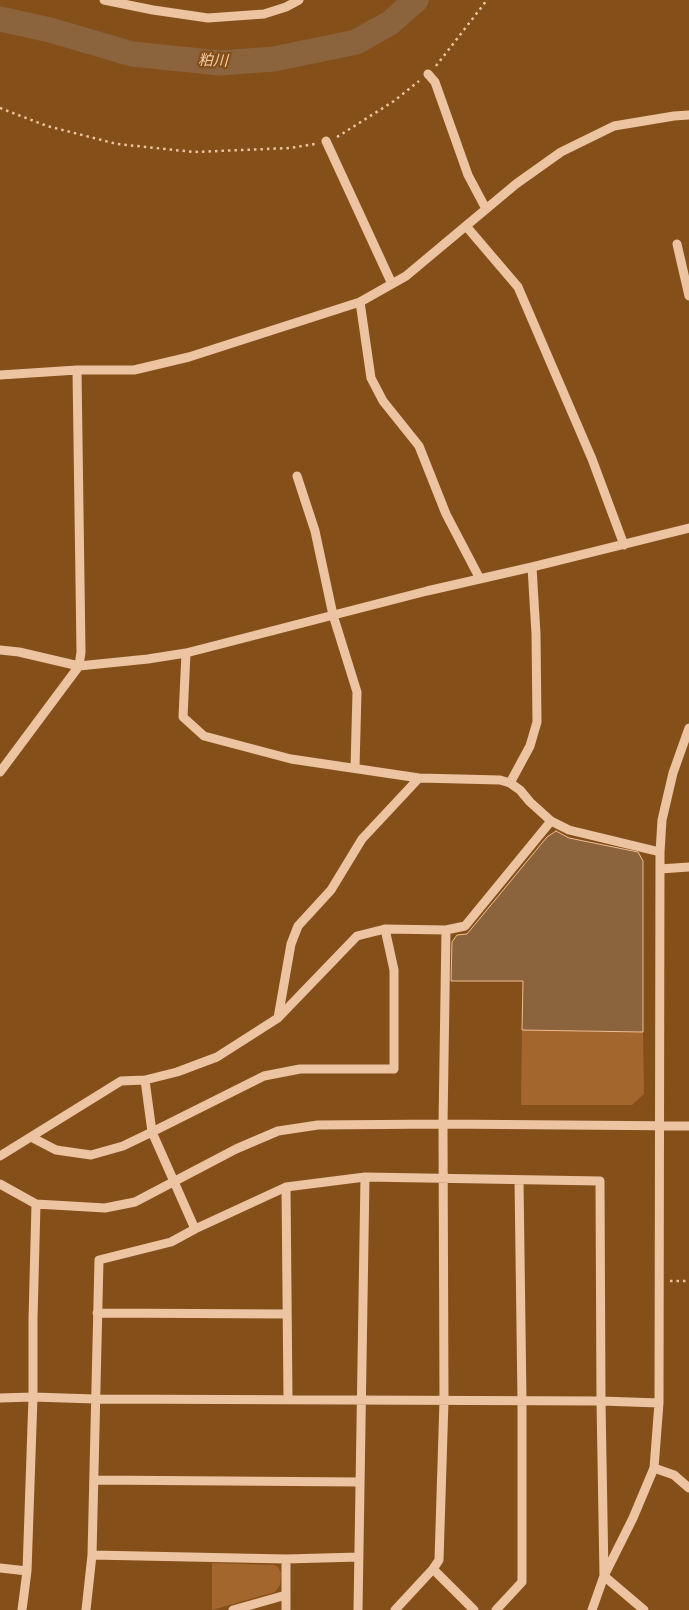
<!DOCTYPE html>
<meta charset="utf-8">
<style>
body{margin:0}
canvas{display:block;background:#854f1a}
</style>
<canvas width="689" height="1610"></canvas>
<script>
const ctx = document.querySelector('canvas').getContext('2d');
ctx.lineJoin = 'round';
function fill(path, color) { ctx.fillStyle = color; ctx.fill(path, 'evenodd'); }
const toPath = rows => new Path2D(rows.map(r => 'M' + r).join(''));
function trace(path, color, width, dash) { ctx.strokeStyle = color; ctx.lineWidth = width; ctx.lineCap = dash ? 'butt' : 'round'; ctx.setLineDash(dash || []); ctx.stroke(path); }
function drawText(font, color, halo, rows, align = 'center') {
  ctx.font = font + ' "Fira Sans","Noto Sans JP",sans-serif'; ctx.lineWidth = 4.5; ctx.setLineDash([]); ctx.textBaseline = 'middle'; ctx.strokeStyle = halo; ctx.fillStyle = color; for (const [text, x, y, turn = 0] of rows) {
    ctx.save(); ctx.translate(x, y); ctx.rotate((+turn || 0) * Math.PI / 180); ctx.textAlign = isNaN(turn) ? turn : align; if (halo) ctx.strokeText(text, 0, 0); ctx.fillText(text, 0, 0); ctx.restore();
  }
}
fill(toPath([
 [522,1030,643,1032,644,1094,632,1105,521,1105],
 [212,1563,274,1565,278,1567,281,1573,280,1585,275,1592,212,1610]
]), '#a3662d');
const water = toPath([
 [556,831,569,838,638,852,643,861,643,1032,522,1030,523,981,451,981,452,942,457,935,467,934,547,837,556,831]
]);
fill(water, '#8b633c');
trace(water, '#eebd94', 1);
trace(toPath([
 [0,19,50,30,132,54,220,63,274,59,356,42,390,23,416,0]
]), '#8b633c', 25);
trace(toPath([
 [436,66,487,0],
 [0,108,47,126,117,144,194,152,290,148,315,144],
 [337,137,394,101,419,81],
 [670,1281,689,1281]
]), '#ecc4a1', 2.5, [2.5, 4]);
trace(toPath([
 [104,0,153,10,208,18,264,14,286,7,299,0],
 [428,74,435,82,468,175,486,209],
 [326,141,392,284],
 [466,226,518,287,592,459,624,545],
 [677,244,689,296],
 [360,302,371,378,383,401,419,446,446,514,480,579],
 [0,375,77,370,134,370,189,357,360,302,406,276,516,184,561,152,614,126,674,116,689,115],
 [297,476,315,531,333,615,357,692,355,768],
 [0,650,19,652,79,666,148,659,186,653,427,591,532,567,689,528],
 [186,653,183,717,204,736,291,759,419,778,500,780,510,783,520,790,530,802,551,821,569,830,660,852],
 [0,772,79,666,81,652,77,370],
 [510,783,530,746,537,722,536,634,532,567],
 [660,869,689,867],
 [278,1018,291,944,298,926,331,890,362,839,419,778],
 [145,1080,152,1132,195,1229],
 [31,1137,56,1150,91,1155,123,1146,152,1132,264,1076,300,1069,394,1069,394,970,385,929],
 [0,1156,121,1081,145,1080,177,1072,217,1057,278,1018,357,936,385,929,446,930,465,926,551,821],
 [0,1184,36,1204,105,1208,135,1202,236,1149,278,1131,318,1125,443,1124,689,1126],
 [286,1187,288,1399],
 [97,1313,287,1314],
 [0,1398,33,1397,95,1399,601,1401,659,1403],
 [654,1468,674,1475,689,1488],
 [94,1480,360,1482],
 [92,1555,286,1559,286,1610],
 [286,1559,359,1557],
 [0,1568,27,1571],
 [433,1569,474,1610],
 [22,1610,27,1571,33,1397,33,1319,36,1204],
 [86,1610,92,1555,99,1260,171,1242,195,1229,286,1187,365,1177,600,1181,601,1401,604,1576,644,1610],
 [233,1610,286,1595],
 [358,1610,365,1177],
 [395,1610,433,1569,439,1560,444,1401,443,1124,446,930],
 [496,1610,522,1582,522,1401,519,1180],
 [592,1610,604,1576,633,1518,654,1468,659,1403,660,852,662,820,673,773,689,728]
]), '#ecc4a1', 9);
drawText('italic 15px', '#f3ceac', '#854f1a', [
 ["粕川",213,61,2]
]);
</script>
